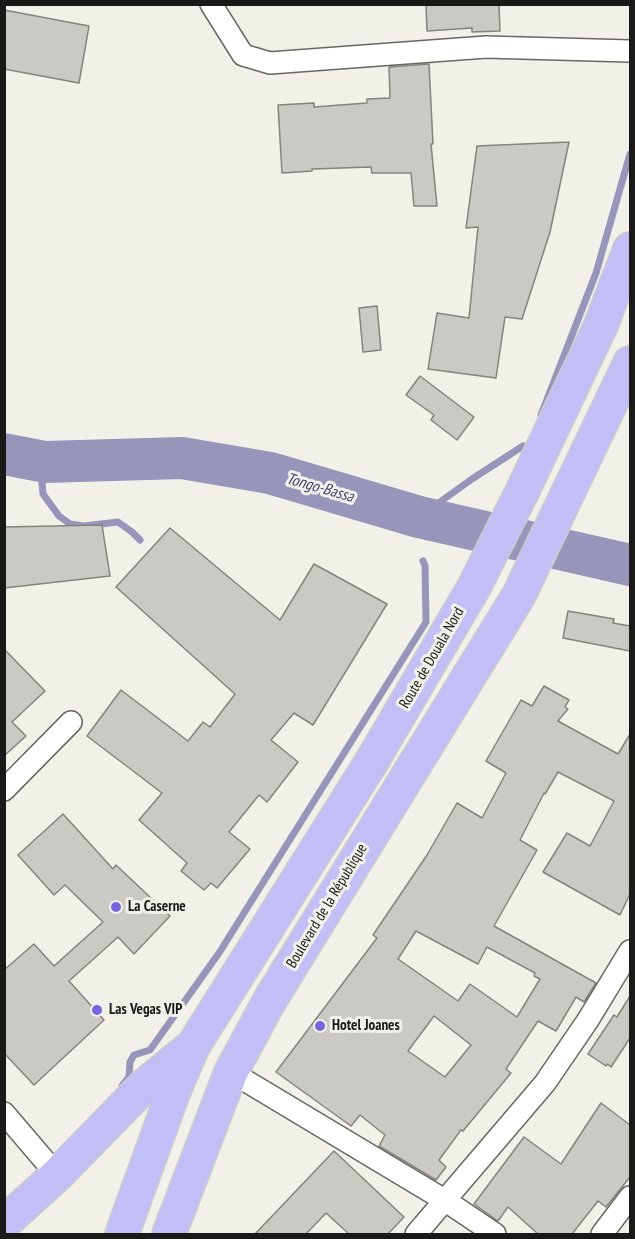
<!DOCTYPE html>
<meta charset="utf-8">
<style>
body{margin:0}
#map{position:relative;width:635px;height:1239px;overflow:hidden;background:#f1f1ea;font-family:"PT Sans Narrow",sans-serif}
canvas{display:block}
.frame{position:absolute;inset:0;border:6px solid #1a1917;pointer-events:none}
</style>
<div id="map">
<canvas width="635" height="1239"></canvas>
<div class="frame"></div>
</div>
<script>
const ctx = document.querySelector('canvas').getContext('2d');
ctx.lineJoin = 'round';
const toPath = rows => new Path2D(rows.map(r => 'M' + r).join(''));
function trace(path, color, width, dash) { ctx.strokeStyle = color; ctx.lineWidth = width; ctx.lineCap = dash ? 'butt' : 'round'; ctx.setLineDash(dash || []); ctx.stroke(path); }
function fill(path, color) { ctx.fillStyle = color; ctx.fill(path, 'evenodd'); }
function drawText(font, color, halo, rows, align = 'center') {
  ctx.font = font + ' "PT Sans Narrow",sans-serif'; ctx.lineWidth = 6; ctx.setLineDash([]); ctx.textBaseline = 'middle'; ctx.strokeStyle = halo; ctx.fillStyle = color; for (const [text, x, y, turn = 0] of rows) {
    ctx.save(); ctx.translate(x, y); ctx.rotate((+turn || 0) * Math.PI / 180); ctx.textAlign = isNaN(turn) ? turn : align; if (halo) ctx.strokeText(text, 0, 0); ctx.fillText(text, 0, 0); ctx.restore();
  }
}
trace(toPath([
 [541,415,596,273,630,154],
 [45,462,42,483,43,494,59,516,70,524,84,526,118,522,132,532,140,540],
 [419,517,472,479,523,446],
 [122,1086,129,1077,130,1062,134,1055,150,1050,219,953,426,622,425,565,423,561]
]), '#9796ba', 7);
trace(toPath([
 [4,454,45,462,182,458,270,473,419,517,630,565]
]), '#9796ba', 42);
const building = toPath([
 [426,4,499,4,500,31,472,32,472,28,427,31,426,4],
 [4,10,89,26,79,83,4,69,4,10],
 [429,64,433,144,431,144,437,206,414,206,411,173,372,173,371,167,312,169,312,171,282,173,278,105,314,103,314,107,367,103,367,99,390,98,389,67,429,64],
 [569,142,550,232,522,319,505,317,496,378,428,369,437,313,469,318,478,227,466,228,477,146,569,142],
 [377,306,381,350,363,352,359,308,377,306],
 [420,376,474,417,457,440,431,420,434,415,406,395,420,376],
 [102,525,110,576,4,588,4,527,102,525],
 [170,528,280,620,314,564,387,604,313,725,294,713,271,740,298,762,267,802,259,795,229,832,250,849,217,888,211,883,204,890,181,871,187,863,139,820,162,793,87,736,121,690,188,741,203,722,210,727,235,694,116,587,170,528],
 [568,611,614,619,613,623,630,626,630,651,563,638,568,611],
 [4,649,45,691,12,722,26,736,4,756,4,649],
 [544,686,569,700,565,707,568,709,558,721,618,754,630,734,630,894,620,915,543,872,567,833,590,846,614,801,558,772,545,794,544,793,520,840,537,850,494,926,596,983,584,1002,576,997,556,1031,538,1021,506,1069,511,1073,463,1131,461,1130,439,1160,446,1167,436,1180,379,1146,385,1135,360,1115,351,1126,276,1072,377,938,373,935,427,855,457,803,482,818,506,773,486,761,521,700,532,706,544,686],
 [416,931,478,964,487,947,535,973,534,976,540,979,517,1017,470,984,458,1001,398,959,416,931],
 [434,1016,471,1045,445,1077,408,1051,434,1016],
 [63,814,113,869,116,865,170,916,134,954,118,937,69,981,104,1020,34,1085,4,1053,4,970,34,944,54,966,103,922,65,885,54,895,18,855,63,814],
 [630,996,630,1038,611,1067,607,1064,606,1066,588,1054,614,1015,617,1017,630,996],
 [601,1103,630,1125,630,1177,606,1207,598,1201,572,1234,538,1234,508,1207,498,1221,474,1204,524,1137,561,1164,601,1103],
 [334,1151,404,1217,388,1234,349,1234,326,1213,306,1234,255,1234,334,1151]
]);
fill(building, '#cac9c3');
trace(building, '#84837d', 1.5);
const street = toPath([
 [211,4,243,55,270,63,486,47,630,51],
 [4,790,71,722],
 [231,1072,446,1201,495,1234],
 [4,1113,57,1175],
 [416,1234,545,1083,588,1020,630,951],
 [602,1234,630,1197]
]);
const primary = toPath([
 [4,1223,57,1175,144,1086,189,1049],
 [122,1234,173,1093,193,1046,372,761,474,587,522,492,601,325,630,249],
 [169,1234,231,1072,270,1000,519,595,630,363]
]);
trace(street, '#686762', 24);
trace(primary, '#cdcccc', 36);
trace(street, '#fff', 21);
trace(primary, '#c2bef6', 33);
for (const [x, y, r, color] of [
 [116,907,6,"#7765df"],
 [97,1010,6,"#7765df"],
 [320,1026,6,"#7765df"]
]) { const dot = new Path2D(); dot.arc(x, y, r, 0, 2 * Math.PI); ctx.fillStyle = color; ctx.fill(dot); trace(dot, '#f1f1ea', 2); }
drawText('15px', '#1a1917', '#f1f1ea', [
 ["Route de Douala Nord",432,658,-60],
 ["Boulevard de la République",327,906,-59]
]);
drawText('bold 15px', '#1a1917', '#f1f1ea', [
 ["La Caserne",128,907],
 ["Las Vegas VIP",109,1010],
 ["Hotel Joanes",332,1026]
], 'left');
drawText('italic 16px', '#443f71', '#f1f1ea', [
 ["Tongo-Bassa",320,488,16]
]);
</script>
